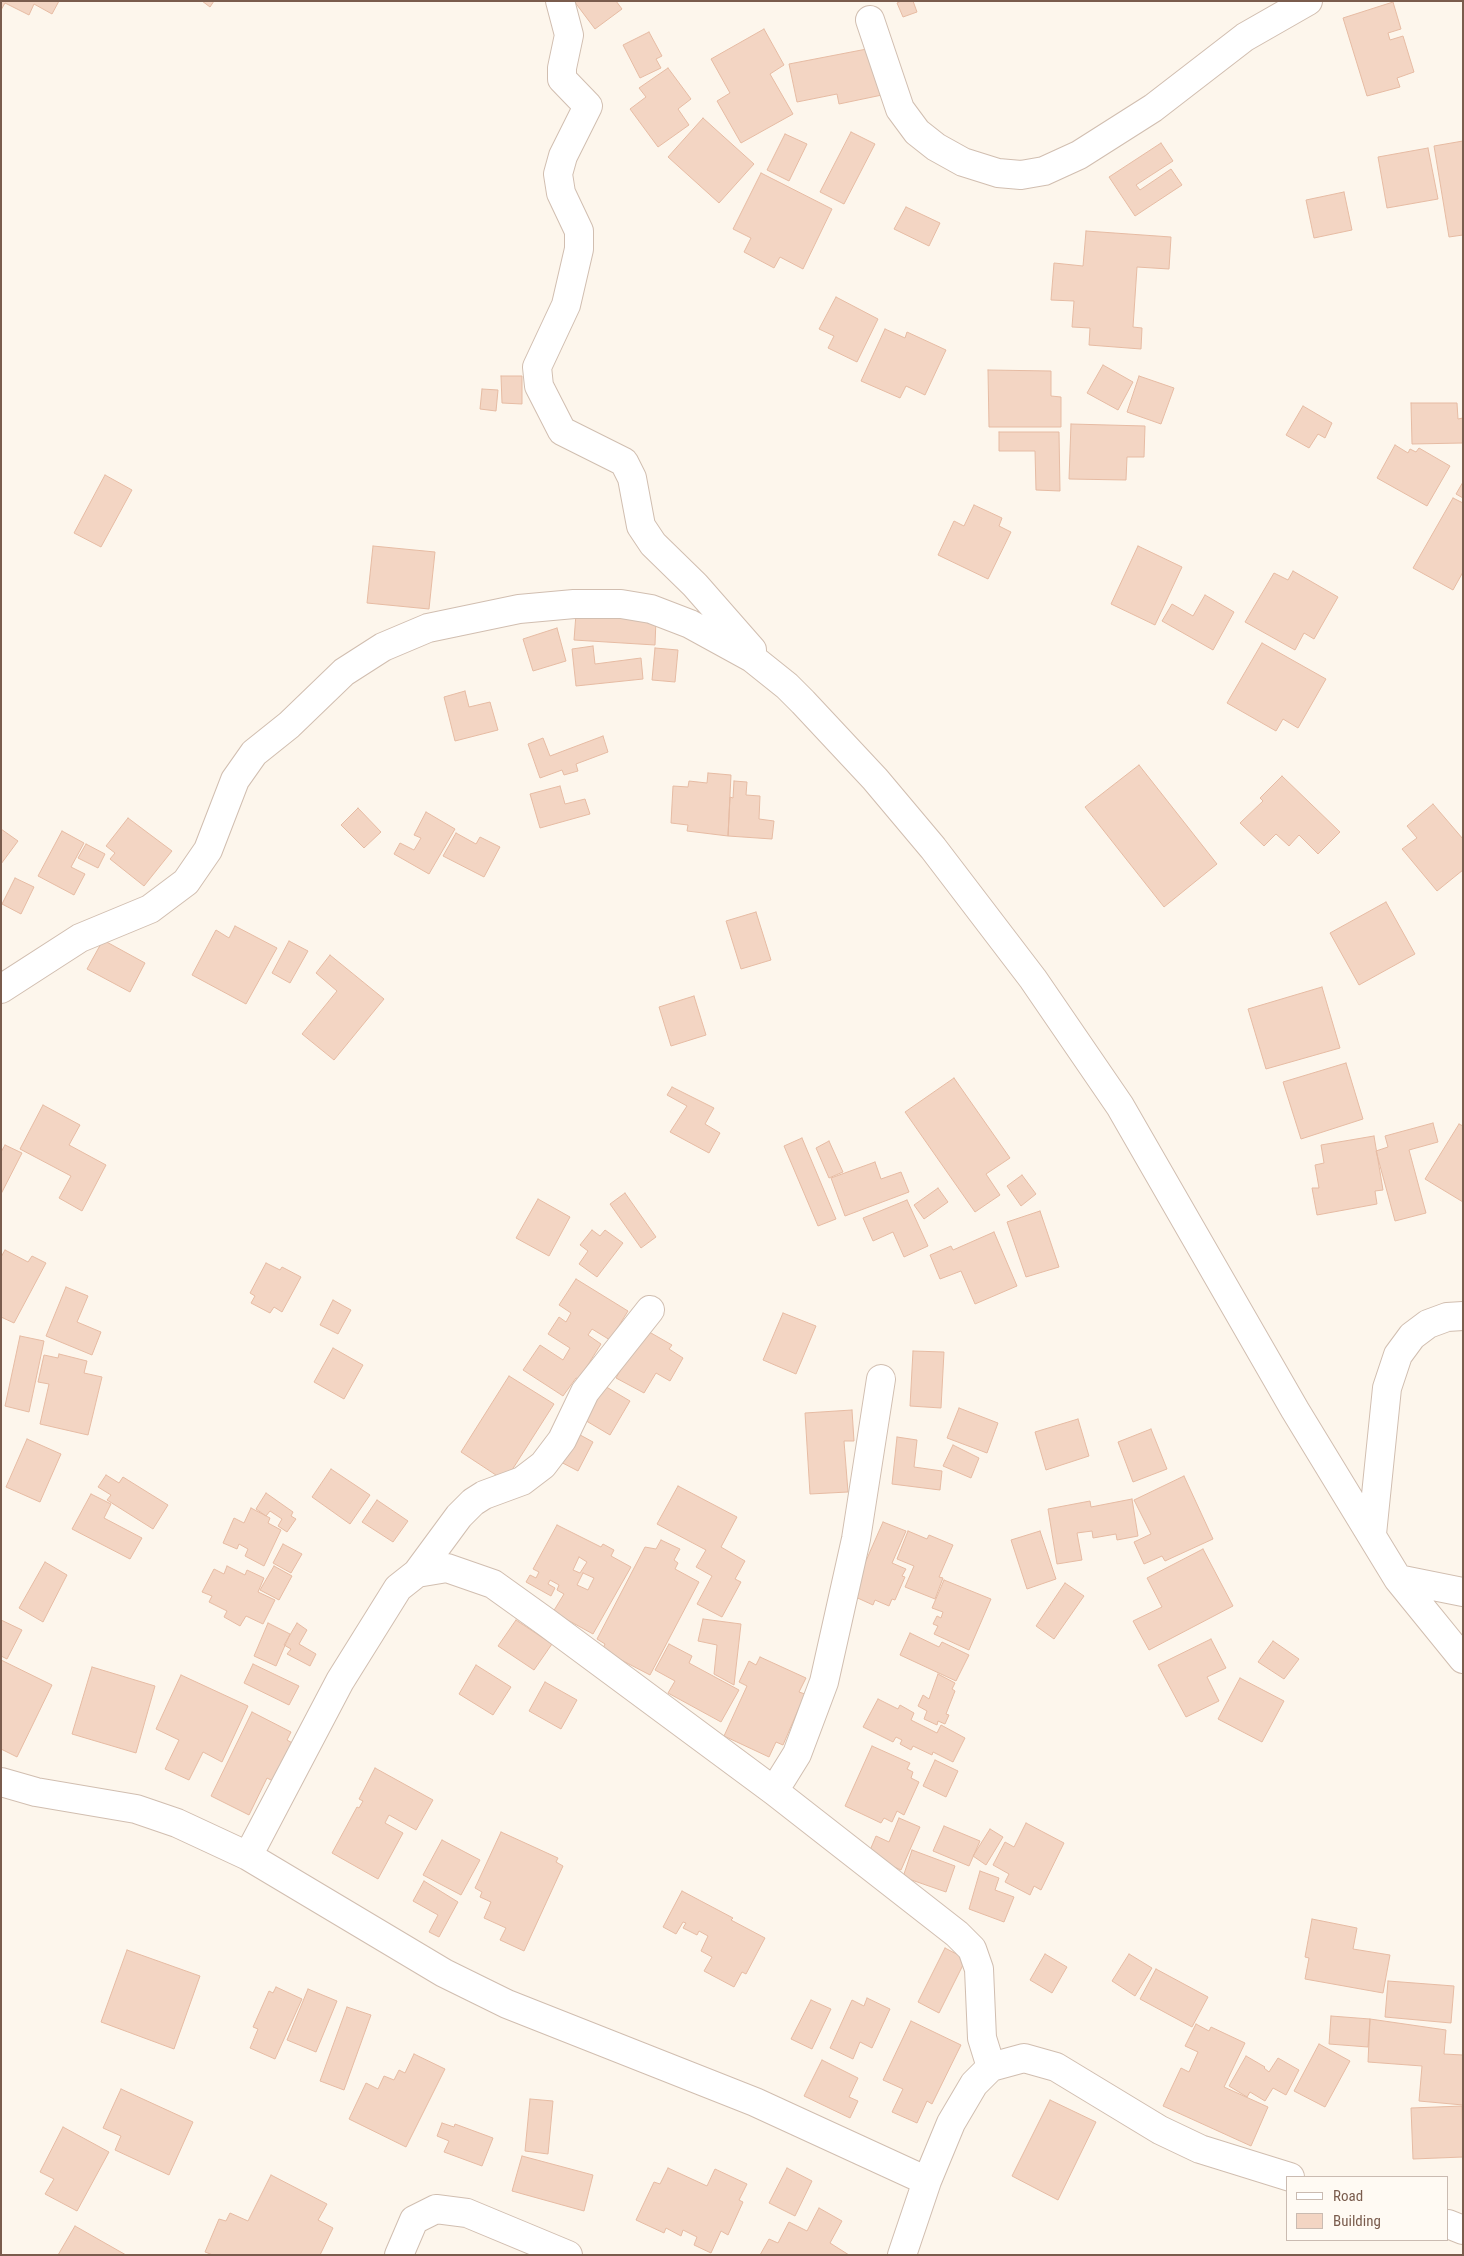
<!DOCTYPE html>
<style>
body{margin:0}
#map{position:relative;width:1464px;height:2256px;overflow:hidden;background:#fdf6ec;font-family:"Roboto Condensed",sans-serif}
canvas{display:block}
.frame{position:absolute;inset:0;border:2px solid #7a5c4d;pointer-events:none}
.legend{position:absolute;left:1286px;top:2176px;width:162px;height:65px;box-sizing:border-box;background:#fffaf3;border:1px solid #cabbb1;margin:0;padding:6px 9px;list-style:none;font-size:15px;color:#7a5c4d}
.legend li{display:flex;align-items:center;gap:10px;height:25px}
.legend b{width:25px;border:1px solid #cabbb1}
</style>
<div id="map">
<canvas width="1464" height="2256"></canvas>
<div class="frame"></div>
<ul class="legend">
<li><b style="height:6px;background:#fff"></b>Road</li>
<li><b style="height:14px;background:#f3d5c3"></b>Building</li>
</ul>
</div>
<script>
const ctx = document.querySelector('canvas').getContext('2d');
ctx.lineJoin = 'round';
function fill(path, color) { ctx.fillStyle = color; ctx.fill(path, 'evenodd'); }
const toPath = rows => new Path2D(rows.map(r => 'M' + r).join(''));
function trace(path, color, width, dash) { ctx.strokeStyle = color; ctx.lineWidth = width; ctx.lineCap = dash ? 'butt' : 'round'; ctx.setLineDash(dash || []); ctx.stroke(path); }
const building = toPath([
 [1,1,59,1,52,14,34,4,29,15,5,3,1,10,1,1],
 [202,1,214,1,210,7,202,1],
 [574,1,616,1,622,9,595,29,574,1],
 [901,1,913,1,917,12,903,17,897,3,901,1],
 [1393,2,1401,29,1388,33,1390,40,1403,36,1414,72,1397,78,1400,87,1367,96,1343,18,1393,2],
 [764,29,784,65,770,74,793,114,741,143,717,101,730,93,711,59,764,29],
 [649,32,662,56,656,59,661,68,640,78,623,45,649,32],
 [872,48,882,95,839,104,837,94,797,102,789,64,872,48],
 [668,68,691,99,678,109,689,125,658,147,630,109,646,97,639,88,668,68],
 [703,118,754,164,719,203,668,157,703,118],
 [851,132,875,144,844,204,820,192,851,132],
 [785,134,807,144,789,181,767,170,785,134],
 [1463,141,1463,235,1449,237,1434,146,1463,141],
 [1161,143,1173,161,1136,185,1140,190,1171,169,1182,185,1135,216,1109,177,1161,143],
 [1428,148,1438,199,1387,208,1378,157,1428,148],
 [761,173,832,209,803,269,780,257,774,268,744,252,751,238,733,229,761,173],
 [1344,192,1352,230,1314,238,1306,200,1344,192],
 [906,207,940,223,929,246,894,229,906,207],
 [1086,231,1171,237,1169,269,1137,267,1133,327,1142,328,1141,349,1089,345,1090,328,1072,327,1074,301,1051,300,1054,263,1083,266,1086,231],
 [836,297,878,319,857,362,828,348,834,336,819,329,836,297],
 [885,329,905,338,907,332,946,350,925,395,906,386,900,398,861,381,885,329],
 [1103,365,1133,382,1118,410,1087,393,1103,365],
 [988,370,1051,371,1051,396,1061,397,1061,427,989,427,988,370],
 [501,376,522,376,522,404,502,403,501,376],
 [1139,376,1174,388,1161,424,1127,412,1139,376],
 [482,389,498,390,496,411,480,409,482,389],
 [1411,403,1457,403,1458,419,1463,418,1463,443,1412,444,1411,403],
 [1303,406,1332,423,1325,438,1318,434,1309,448,1286,435,1303,406],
 [1071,424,1145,426,1144,457,1127,457,1126,480,1069,479,1071,424],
 [999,432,1059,432,1060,491,1036,490,1035,451,999,451,999,432],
 [1395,445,1408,453,1410,449,1416,452,1419,448,1450,466,1427,506,1377,478,1395,445],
 [105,475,132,490,101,547,74,533,105,475],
 [1463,482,1463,498,1456,494,1463,482],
 [1453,498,1463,503,1463,572,1453,590,1413,568,1453,498],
 [974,505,1002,518,999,526,1011,532,988,579,938,555,954,521,964,526,974,505],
 [373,546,435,552,429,609,367,603,373,546],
 [1138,546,1182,567,1155,625,1111,604,1138,546],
 [1293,571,1338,597,1314,639,1304,633,1295,650,1245,622,1274,573,1288,580,1293,571],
 [1205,595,1234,612,1213,650,1162,621,1172,604,1193,616,1205,595],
 [576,614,656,619,655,645,574,640,576,614],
 [557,628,566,661,533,671,523,639,557,628],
 [1262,643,1326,679,1298,728,1283,719,1276,731,1227,703,1262,643],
 [593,646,595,664,641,658,643,679,576,686,572,649,593,646],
 [655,648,678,650,675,682,652,680,655,648],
 [465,691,469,707,490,702,498,730,455,741,444,697,465,691],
 [603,736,608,752,576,764,578,771,564,775,562,770,540,778,528,744,543,738,550,756,603,736],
 [1139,765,1217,864,1164,907,1085,807,1139,765],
 [708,773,731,775,728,836,687,831,688,825,671,823,673,786,688,787,689,781,707,783,708,773],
 [1282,776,1340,832,1318,854,1299,835,1289,846,1276,834,1264,846,1240,823,1263,801,1260,798,1282,776],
 [734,781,747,782,746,795,760,796,759,819,774,821,772,839,728,836,730,797,733,798,734,781],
 [560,786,565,804,585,799,590,814,540,828,530,794,560,786],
 [1433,804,1463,839,1463,870,1437,891,1402,849,1417,838,1407,826,1433,804],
 [358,808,381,832,364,848,341,825,358,808],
 [426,812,455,829,429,874,394,854,400,843,414,850,421,838,414,835,426,812],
 [128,818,172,851,144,886,110,859,115,853,106,846,128,818],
 [1,829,18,841,1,864,1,829],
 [62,831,84,843,71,867,85,874,74,895,38,876,62,831],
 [456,833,476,844,480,837,500,847,484,877,443,856,456,833],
 [86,844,105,854,98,868,78,858,86,844],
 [15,878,34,887,21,914,2,904,15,878],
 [1386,902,1415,954,1359,985,1330,933,1386,902],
 [756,912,771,960,741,969,726,921,756,912],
 [235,926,277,948,246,1004,192,975,216,930,229,938,235,926],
 [103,940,145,963,130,992,87,969,103,940],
 [289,941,308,951,290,983,272,973,289,941],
 [330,955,384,999,334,1060,302,1034,337,991,316,973,330,955],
 [1322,987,1340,1048,1266,1069,1248,1009,1322,987],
 [694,996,706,1035,671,1046,659,1007,694,996],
 [1346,1063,1363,1119,1301,1139,1283,1082,1346,1063],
 [954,1078,1010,1158,986,1174,1000,1195,975,1212,905,1112,954,1078],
 [672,1087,714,1108,705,1124,720,1133,709,1153,670,1132,687,1106,667,1095,672,1087],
 [43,1105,80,1125,69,1145,106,1165,82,1211,59,1198,71,1176,20,1149,43,1105],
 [1433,1123,1438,1142,1409,1150,1426,1213,1395,1221,1376,1151,1388,1147,1385,1136,1433,1123],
 [1459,1124,1463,1126,1463,1202,1425,1179,1459,1124],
 [1374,1136,1383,1190,1375,1191,1377,1204,1317,1215,1312,1188,1319,1188,1315,1165,1324,1163,1321,1145,1374,1136],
 [802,1138,836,1219,818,1226,784,1146,802,1138],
 [829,1141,843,1172,829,1178,816,1148,829,1141],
 [5,1145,22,1153,1,1194,1,1152,5,1145],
 [875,1162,881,1179,901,1172,909,1192,845,1216,831,1178,875,1162],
 [1022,1175,1036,1194,1021,1206,1007,1186,1022,1175],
 [938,1188,948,1202,924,1219,914,1205,938,1188],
 [625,1193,656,1237,641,1248,610,1204,625,1193],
 [538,1199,570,1217,549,1256,516,1238,538,1199],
 [907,1200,928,1246,904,1257,893,1232,873,1241,863,1218,907,1200],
 [1040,1211,1059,1267,1026,1277,1007,1222,1040,1211],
 [592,1230,600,1236,605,1230,623,1243,597,1277,579,1264,588,1251,580,1245,592,1230],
 [994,1232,1017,1286,975,1304,961,1271,940,1279,930,1255,951,1246,953,1250,994,1232],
 [5,1250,28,1262,32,1256,46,1263,14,1323,1,1317,1,1257,5,1250],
 [266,1263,280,1270,282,1267,301,1277,282,1312,274,1307,270,1313,251,1303,255,1296,250,1293,266,1263],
 [576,1279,628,1311,610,1340,592,1329,588,1335,601,1344,579,1379,576,1378,563,1396,523,1370,540,1345,563,1360,570,1348,548,1334,559,1317,566,1322,571,1313,559,1305,576,1279],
 [66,1287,88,1296,77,1322,101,1332,92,1355,46,1336,66,1287],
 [333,1300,351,1310,338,1334,320,1325,333,1300],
 [783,1313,816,1326,796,1374,763,1360,783,1313],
 [644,1329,672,1345,669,1349,683,1358,670,1381,656,1373,644,1393,616,1378,644,1329],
 [20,1336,44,1341,29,1412,5,1406,20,1336],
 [333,1348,363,1365,344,1399,314,1382,333,1348],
 [913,1351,944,1352,941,1408,910,1406,913,1351],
 [59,1354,87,1361,84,1373,102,1377,88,1435,40,1424,49,1384,38,1382,44,1355,58,1358,59,1354],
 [509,1376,554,1404,505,1481,461,1452,509,1376],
 [603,1385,630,1401,610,1435,583,1419,603,1385],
 [959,1408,998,1423,987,1453,947,1438,959,1408],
 [852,1410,854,1441,844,1441,848,1492,810,1494,805,1413,852,1410],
 [1078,1419,1089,1456,1046,1470,1035,1432,1078,1419],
 [1151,1429,1167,1469,1133,1482,1118,1442,1151,1429],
 [571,1430,593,1442,578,1471,555,1459,571,1430],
 [897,1437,917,1440,914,1467,942,1471,940,1490,892,1484,897,1437],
 [27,1439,61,1454,40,1502,6,1487,27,1439],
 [953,1445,979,1458,971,1478,943,1466,953,1445],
 [331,1469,370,1495,350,1524,312,1497,331,1469],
 [106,1475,119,1483,123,1477,168,1505,153,1529,107,1500,111,1495,98,1487,106,1475],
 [1184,1476,1213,1539,1165,1561,1162,1556,1144,1564,1134,1542,1151,1534,1134,1500,1184,1476],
 [678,1486,737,1517,721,1547,745,1561,735,1579,741,1582,722,1617,697,1604,712,1576,696,1567,706,1550,657,1524,678,1486],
 [266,1493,293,1512,291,1516,296,1519,287,1532,278,1526,282,1519,270,1511,266,1516,256,1509,266,1493],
 [91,1494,111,1504,104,1518,142,1538,130,1559,72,1529,91,1494],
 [1132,1499,1138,1536,1117,1540,1116,1534,1093,1538,1092,1531,1077,1533,1082,1560,1057,1564,1048,1509,1090,1501,1091,1507,1132,1499],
 [377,1500,408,1521,393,1542,362,1522,377,1500],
 [251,1508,270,1518,268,1523,281,1530,264,1566,245,1556,248,1549,239,1544,237,1549,223,1543,234,1518,244,1523,251,1508],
 [883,1522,906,1531,892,1563,906,1569,902,1576,905,1577,895,1600,892,1599,889,1606,875,1600,873,1605,851,1595,883,1522],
 [557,1525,601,1547,603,1544,614,1550,611,1556,631,1567,593,1634,553,1612,564,1594,557,1590,559,1585,550,1580,548,1584,555,1588,551,1596,526,1582,530,1575,536,1578,539,1572,533,1569,557,1525],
 [579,1557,587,1562,580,1573,573,1570,579,1557],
 [583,1573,594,1578,588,1590,577,1585,583,1573],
 [908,1531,927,1539,929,1535,953,1545,939,1577,943,1578,935,1599,905,1587,914,1566,897,1559,908,1531],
 [1040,1531,1056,1579,1027,1589,1011,1540,1040,1531],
 [661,1540,680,1549,674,1560,678,1563,675,1569,699,1582,650,1675,602,1650,605,1644,597,1639,645,1547,656,1549,661,1540],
 [283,1544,302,1554,291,1573,273,1563,283,1544],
 [1203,1549,1233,1606,1149,1650,1133,1621,1162,1607,1147,1578,1203,1549],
 [45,1562,67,1575,43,1622,19,1608,45,1562],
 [227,1566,245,1575,247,1570,264,1578,258,1592,275,1600,263,1624,246,1616,240,1626,224,1617,227,1611,209,1602,212,1596,202,1592,214,1569,224,1574,227,1566],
 [274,1566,292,1576,279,1600,260,1590,274,1566],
 [944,1580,991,1599,969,1650,934,1634,938,1626,933,1624,937,1616,941,1618,943,1612,932,1608,944,1580],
 [1065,1583,1084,1596,1054,1639,1036,1626,1065,1583],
 [703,1619,741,1624,734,1685,714,1674,717,1645,698,1641,703,1619],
 [1,1620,22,1630,7,1659,1,1656,1,1620],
 [516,1620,552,1644,534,1670,498,1646,516,1620],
 [268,1623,290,1634,276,1666,254,1656,268,1623],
 [297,1623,307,1630,299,1644,316,1654,310,1666,287,1654,291,1649,284,1645,297,1623],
 [910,1633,939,1647,942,1642,969,1655,956,1681,900,1655,910,1633],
 [1211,1639,1226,1668,1207,1677,1219,1701,1186,1717,1158,1665,1211,1639],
 [1273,1641,1299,1659,1284,1679,1258,1662,1273,1641],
 [669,1644,692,1656,689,1663,739,1690,721,1722,668,1693,675,1681,655,1670,669,1644],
 [760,1657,806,1678,799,1692,805,1694,783,1745,776,1742,769,1757,724,1736,747,1686,739,1682,749,1661,756,1665,760,1657],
 [1,1660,52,1685,17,1757,1,1749,1,1660],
 [253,1664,299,1686,289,1705,244,1683,253,1664],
 [476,1665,511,1687,493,1715,459,1694,476,1665],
 [92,1667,155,1686,136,1753,72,1734,92,1667],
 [938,1674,955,1683,952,1689,955,1691,946,1714,949,1715,945,1724,938,1721,937,1725,924,1719,927,1711,918,1706,923,1695,929,1699,938,1674],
 [181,1675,248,1706,222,1762,203,1752,189,1780,165,1769,179,1740,156,1729,181,1675],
 [1240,1678,1284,1701,1262,1742,1218,1719,1240,1678],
 [545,1682,577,1700,561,1729,529,1711,545,1682],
 [878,1699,898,1709,900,1705,914,1713,911,1720,937,1733,941,1725,965,1738,953,1762,933,1752,932,1755,913,1746,911,1750,900,1744,902,1740,896,1737,893,1742,863,1727,878,1699],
 [252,1712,291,1732,287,1740,296,1745,277,1783,267,1778,249,1815,211,1796,252,1712],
 [872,1746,910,1763,907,1769,913,1772,911,1778,919,1782,904,1815,897,1811,892,1822,884,1818,881,1823,845,1806,872,1746],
 [935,1760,958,1771,946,1797,923,1786,935,1760],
 [375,1768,433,1800,416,1830,389,1815,385,1823,403,1833,378,1879,332,1853,357,1807,359,1808,363,1801,359,1799,375,1768],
 [899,1818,920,1827,901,1870,868,1855,876,1836,889,1842,899,1818],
 [1026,1823,1064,1843,1041,1890,1034,1886,1030,1895,1005,1882,1009,1874,993,1865,1005,1842,1014,1847,1026,1823],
 [944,1826,980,1841,969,1866,933,1851,944,1826],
 [990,1829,1003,1837,986,1865,973,1856,990,1829],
 [501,1832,558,1858,556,1862,563,1866,524,1951,500,1940,506,1928,484,1918,491,1902,480,1897,482,1892,475,1888,501,1832],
 [442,1840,480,1860,461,1895,423,1875,442,1840],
 [912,1850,955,1866,946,1892,903,1877,912,1850],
 [980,1871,999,1878,995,1890,1014,1897,1004,1922,969,1909,980,1871],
 [424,1881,458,1902,439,1937,429,1932,438,1915,413,1901,424,1881],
 [682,1891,733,1918,731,1920,765,1938,746,1974,742,1972,734,1987,704,1971,712,1957,701,1951,708,1936,699,1931,697,1935,683,1928,686,1923,683,1922,676,1934,663,1927,682,1891],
 [1312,1919,1357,1928,1353,1949,1390,1955,1383,1993,1305,1979,1309,1958,1305,1957,1312,1919],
 [945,1948,966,1959,939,2013,918,2002,945,1948],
 [127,1950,200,1976,174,2049,101,2022,127,1950],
 [1045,1954,1067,1967,1052,1993,1030,1980,1045,1954],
 [1129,1954,1152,1968,1135,1996,1112,1981,1129,1954],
 [1156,1969,1208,1997,1192,2027,1140,1999,1156,1969],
 [1388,1981,1454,1986,1451,2023,1385,2017,1388,1981],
 [276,1987,302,1999,275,2059,250,2048,258,2029,253,2027,269,1991,273,1993,276,1987],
 [308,1989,337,2001,316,2052,287,2040,308,1989],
 [867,1998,890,2009,872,2048,860,2042,853,2059,830,2048,852,2000,864,2006,867,1998],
 [811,2000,831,2009,812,2049,791,2039,811,2000],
 [347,2007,371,2015,344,2090,320,2081,347,2007],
 [1331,2016,1370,2019,1368,2047,1329,2044,1331,2016],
 [1370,2019,1446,2030,1444,2054,1463,2055,1463,2105,1419,2101,1422,2066,1368,2062,1370,2019],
 [911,2021,961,2045,932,2104,927,2101,917,2123,892,2112,903,2089,883,2080,911,2021],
 [1196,2024,1209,2031,1211,2027,1245,2043,1224,2087,1268,2107,1251,2146,1163,2106,1181,2068,1189,2072,1198,2052,1185,2046,1196,2024],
 [1319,2044,1350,2061,1325,2107,1294,2091,1319,2044],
 [414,2054,445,2069,406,2147,349,2119,366,2083,378,2089,384,2076,394,2080,399,2070,405,2073,414,2054],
 [1246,2056,1265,2067,1264,2068,1269,2072,1278,2058,1299,2070,1286,2095,1273,2088,1265,2101,1250,2092,1247,2097,1229,2086,1246,2056],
 [822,2060,858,2078,849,2097,858,2101,850,2118,804,2096,822,2060],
 [121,2089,193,2122,169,2175,115,2150,121,2136,103,2128,121,2089],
 [530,2099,553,2101,548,2154,525,2151,530,2099],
 [1050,2100,1096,2122,1058,2200,1012,2176,1050,2100],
 [1462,2106,1463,2157,1413,2159,1411,2108,1462,2106],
 [442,2123,454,2127,455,2124,493,2138,482,2166,444,2152,449,2141,437,2136,442,2123],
 [63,2127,109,2152,77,2211,45,2194,54,2179,40,2172,63,2127],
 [522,2156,593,2175,584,2211,512,2191,522,2156],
 [668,2168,707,2186,715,2169,747,2184,739,2200,743,2202,728,2235,721,2231,711,2253,694,2245,697,2237,683,2230,681,2236,666,2228,664,2233,636,2220,654,2182,660,2184,668,2168],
 [787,2168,812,2181,795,2216,769,2203,787,2168],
 [271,2175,327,2204,318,2220,333,2228,320,2255,213,2255,205,2252,219,2219,226,2221,230,2213,248,2221,271,2175],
 [819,2208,842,2221,830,2243,849,2255,760,2255,769,2239,778,2243,789,2222,807,2231,819,2208],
 [75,2226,126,2255,58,2255,75,2226]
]);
fill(building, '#f3d5c3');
trace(building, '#e6bba3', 1);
const street = toPath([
 [560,1,569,35,562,68,562,79,588,106,563,156,558,174,561,193,579,231,579,249,566,305,537,367,539,386,562,431,624,462,632,478,641,526,653,544,695,585,752,650],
 [870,20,900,109,917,132,936,147,963,162,998,173,1021,175,1044,171,1079,155,1153,108,1245,37,1308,1],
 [1,989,80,938,150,909,186,882,208,850,235,780,254,753,289,725,344,672,383,647,428,628,519,609,574,604,621,604,651,609,690,624,752,658,787,686,803,702,875,779,933,848,1033,979,1120,1106,1295,1410,1398,1579,1463,1659],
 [1372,1534,1387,1388,1398,1355,1412,1336,1428,1324,1447,1317,1463,1316],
 [417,1573,459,1516,473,1502,484,1495,522,1481,543,1465,562,1440,585,1392,650,1310],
 [1398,1579,1463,1592],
 [1,1782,36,1792,136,1809,177,1823,248,1856,444,1973,507,2004,755,2102,927,2181],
 [774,1791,797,1754,824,1682,856,1539,881,1379],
 [248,1856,340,1681,398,1588,417,1573,447,1568,493,1584,546,1622,774,1791,957,1934,972,1949,979,1969,982,2038,991,2067],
 [1448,2224,1463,2230],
 [399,2255,414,2220,436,2209,467,2213,568,2255],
 [902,2255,927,2181,951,2123,974,2084,991,2067,1024,2058,1056,2067,1160,2130,1200,2149,1290,2177]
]);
trace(street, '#d1beb0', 30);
trace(street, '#fff', 28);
</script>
